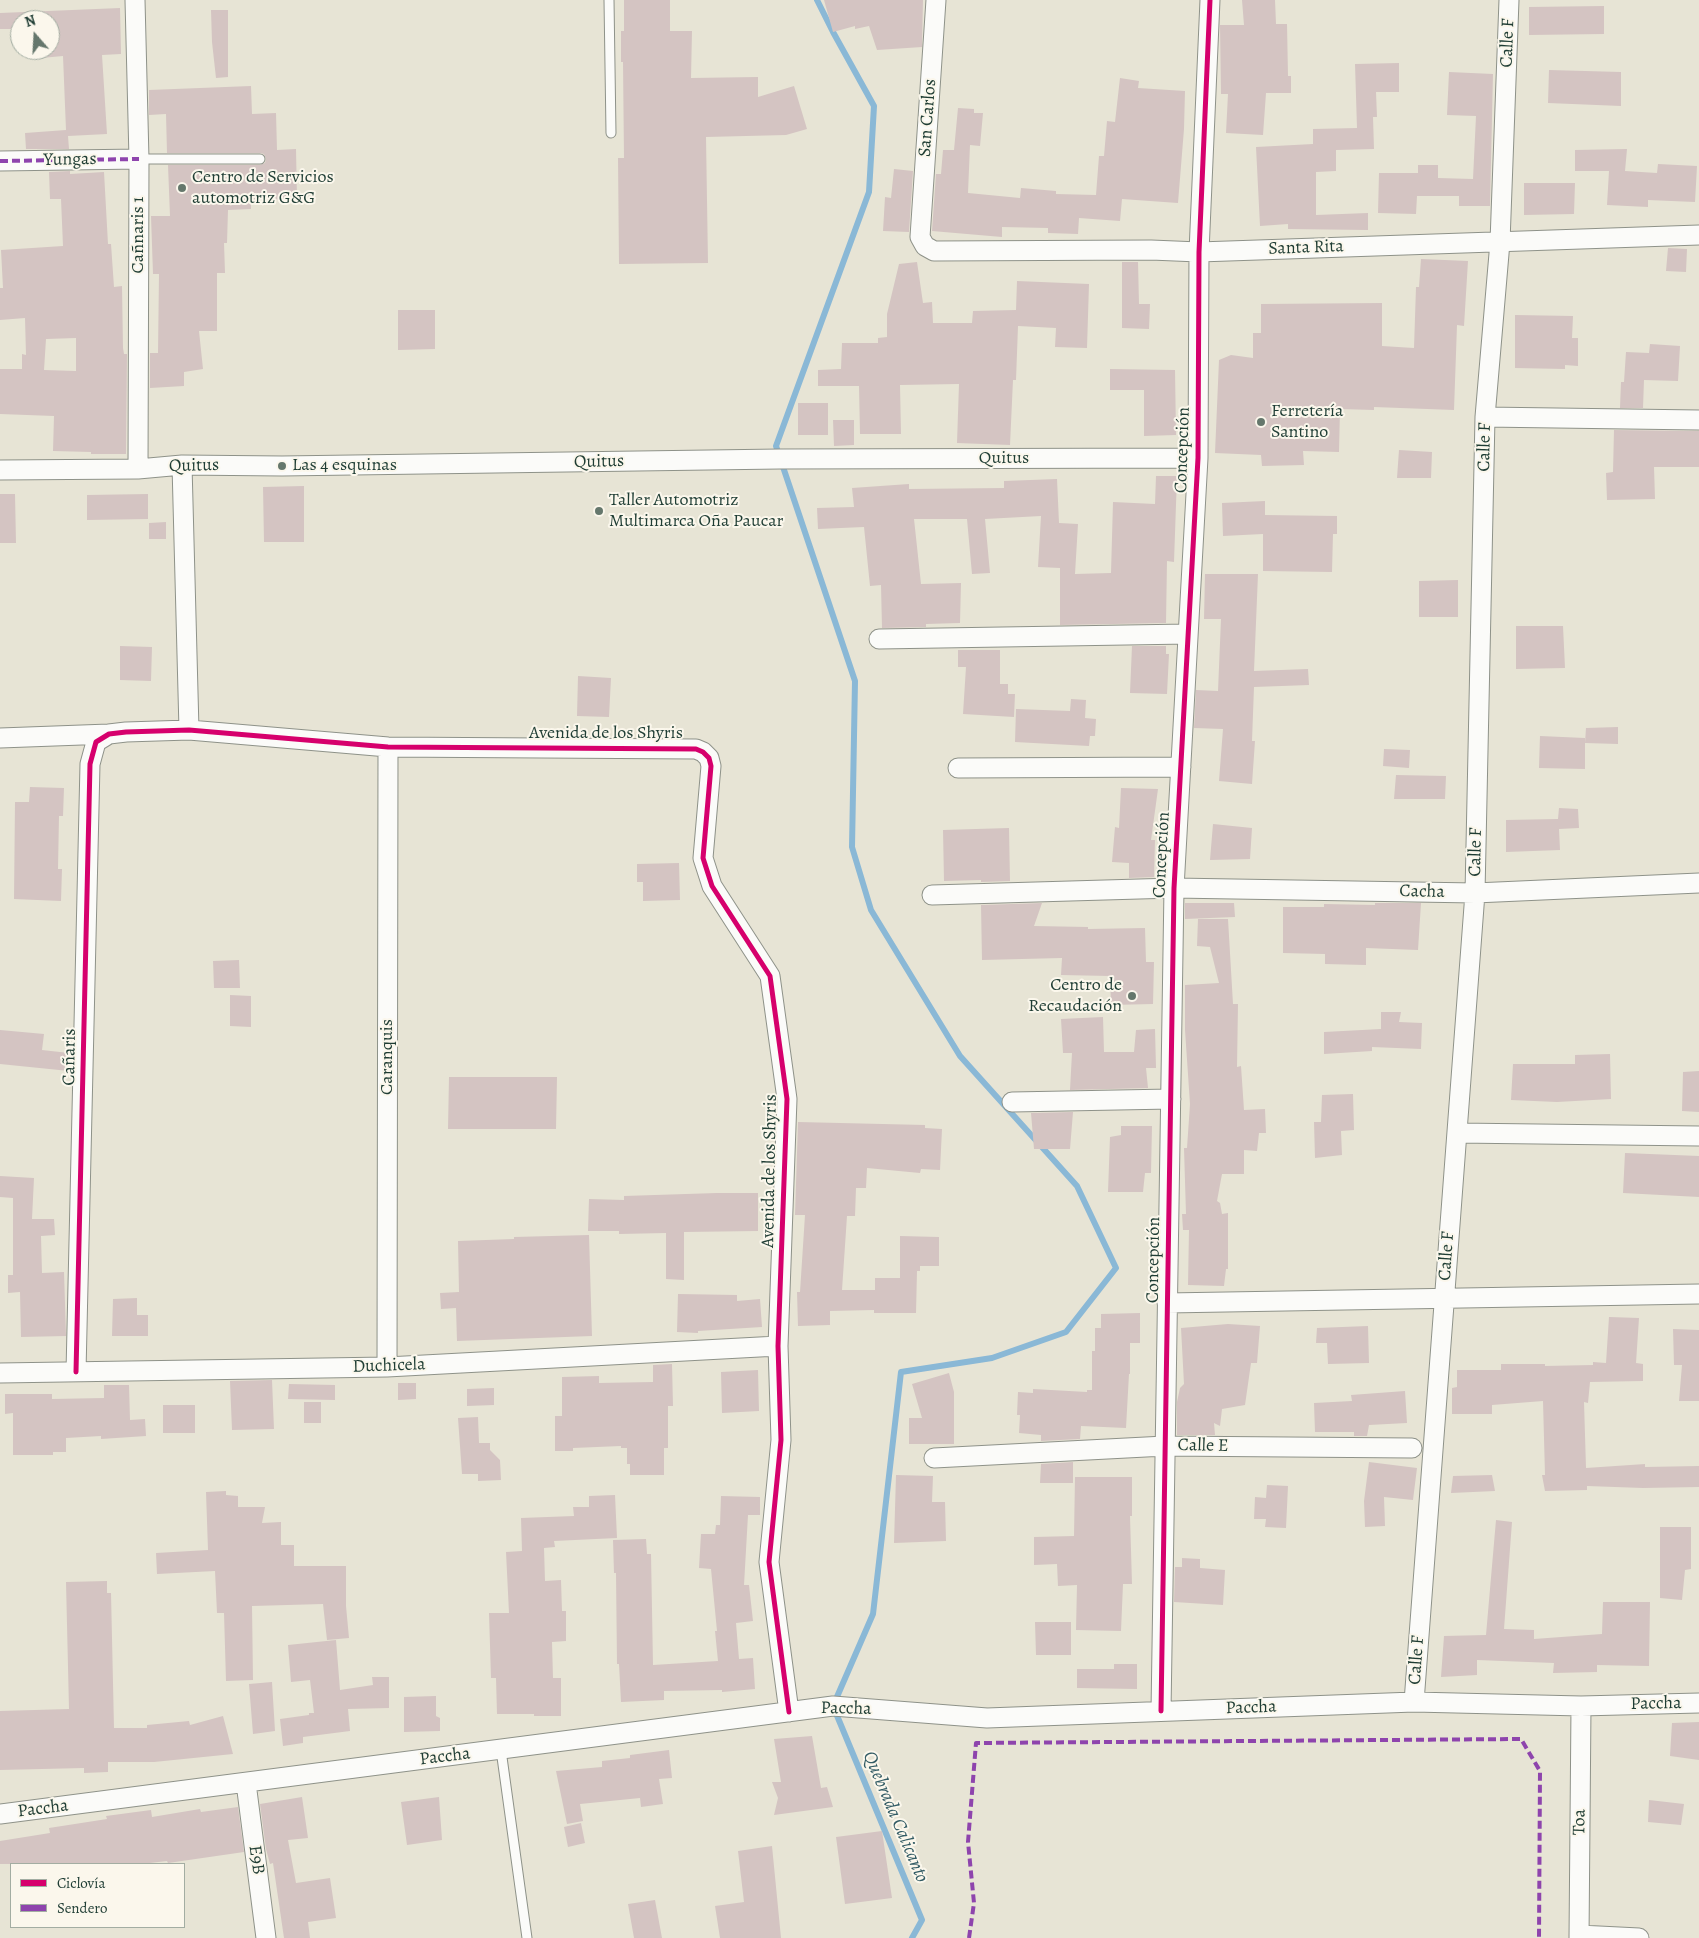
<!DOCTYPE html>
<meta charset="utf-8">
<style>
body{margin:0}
#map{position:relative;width:1699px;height:1938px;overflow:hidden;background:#e7e4d5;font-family:Alegreya,serif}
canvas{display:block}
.legend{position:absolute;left:10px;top:1863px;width:175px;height:65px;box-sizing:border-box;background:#fbf7ec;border:1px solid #a3ada2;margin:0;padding:6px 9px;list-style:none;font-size:15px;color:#1f3d34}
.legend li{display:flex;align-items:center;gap:10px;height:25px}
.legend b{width:25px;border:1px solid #a3ada2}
.north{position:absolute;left:10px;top:10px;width:50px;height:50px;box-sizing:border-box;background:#fbf7ec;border:1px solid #a3ada2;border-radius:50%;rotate:341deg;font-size:14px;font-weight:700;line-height:20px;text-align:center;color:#1f3d34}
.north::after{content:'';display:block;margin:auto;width:18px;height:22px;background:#65776c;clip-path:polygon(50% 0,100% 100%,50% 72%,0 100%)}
</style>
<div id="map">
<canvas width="1699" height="1938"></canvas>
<ul class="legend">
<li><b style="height:6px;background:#d6006c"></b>Ciclovía</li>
<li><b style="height:6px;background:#8e44ad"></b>Sendero</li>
</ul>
<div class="north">N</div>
</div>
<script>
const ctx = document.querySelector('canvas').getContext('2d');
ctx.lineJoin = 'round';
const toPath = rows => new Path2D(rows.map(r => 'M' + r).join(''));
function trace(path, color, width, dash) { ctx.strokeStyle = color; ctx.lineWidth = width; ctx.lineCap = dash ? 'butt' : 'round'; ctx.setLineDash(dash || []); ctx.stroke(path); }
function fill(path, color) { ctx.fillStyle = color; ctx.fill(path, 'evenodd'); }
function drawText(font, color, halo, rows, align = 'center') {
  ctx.font = font + ' Alegreya,serif'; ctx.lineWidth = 4; ctx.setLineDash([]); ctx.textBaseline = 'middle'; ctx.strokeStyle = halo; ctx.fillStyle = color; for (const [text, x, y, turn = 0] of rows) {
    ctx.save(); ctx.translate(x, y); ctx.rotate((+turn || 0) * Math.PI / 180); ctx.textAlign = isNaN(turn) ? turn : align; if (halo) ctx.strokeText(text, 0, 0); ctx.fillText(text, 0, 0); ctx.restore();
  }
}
trace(toPath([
 [817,0,833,32,874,106,869,192,776,446,855,681,852,847,871,910,960,1056,1077,1186,1116,1268,1066,1332,992,1358,901,1372,873,1614,833,1706,922,1920,912,1938]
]), '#8ab8d6', 6);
fill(toPath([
 [624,0,670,0,670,31,692,31,691,78,758,77,758,97,794,86,807,129,786,135,706,137,708,263,619,264,618,158,624,158,623,62,621,62,621,31,624,31],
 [824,0,923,0,922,47,877,50,869,26,855,29,855,26,833,32],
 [1242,0,1275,0,1276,24,1287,24,1288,76,1291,76,1291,93,1266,93,1263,135,1226,133,1228,94,1221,94,1220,25,1244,25],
 [1604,6,1604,34,1529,35,1529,7],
 [120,8,121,54,102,55,107,134,68,136,69,149,26,149,25,133,66,130,63,56,41,58,41,50,50,50,50,20,20,20,20,29,0,29,0,13],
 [211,10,228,10,228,77,216,78,212,42],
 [1399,63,1399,92,1376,92,1377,117,1373,117,1374,149,1336,150,1336,171,1316,172,1316,215,1368,213,1368,230,1288,229,1288,224,1260,226,1256,147,1313,144,1313,129,1357,128,1355,64],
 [1549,70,1621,72,1621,106,1548,103],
 [1449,72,1493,74,1490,206,1459,206,1459,196,1417,196,1416,214,1378,213,1379,173,1418,173,1418,165,1438,165,1438,178,1473,179,1476,116,1447,115],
 [1120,78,1139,81,1138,88,1185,91,1184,129,1178,203,1122,199,1120,221,1079,218,1078,234,1048,233,1048,228,1002,227,1002,237,932,231,936,174,941,174,943,150,954,150,958,108,974,109,974,113,983,113,980,146,970,145,968,193,1020,198,1021,188,1056,191,1056,194,1096,195,1099,156,1104,156,1107,121,1115,122],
 [251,86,252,114,276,113,277,150,296,149,297,199,251,200,251,209,228,210,227,243,224,243,225,273,217,273,217,331,199,331,203,369,184,372,184,386,150,388,150,353,158,353,159,274,153,274,151,216,170,216,168,165,260,165,265,163,266,159,264,154,260,153,167,153,166,114,149,115,149,90],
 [1627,149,1625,171,1657,173,1658,164,1697,166,1695,202,1648,200,1648,207,1607,205,1609,171,1575,171,1575,150],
 [894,169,913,171,909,232,883,231,885,197,891,198],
 [70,171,70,174,104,172,108,244,111,244,114,287,122,286,123,348,124,354,127,354,126,454,91,454,91,452,53,451,54,416,0,414,0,369,22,369,22,354,26,355,25,318,0,320,0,288,3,288,1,250,63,246,61,199,50,199,49,172],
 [76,338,76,371,44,370,46,339],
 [1524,183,1575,183,1574,214,1524,215],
 [1668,248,1687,249,1686,272,1666,271],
 [1421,259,1468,261,1464,326,1457,325,1454,410,1374,407,1374,410,1340,409,1339,452,1303,451,1304,465,1262,466,1261,455,1215,453,1219,360,1231,355,1253,358,1253,333,1261,333,1261,304,1382,303,1382,346,1414,348,1416,287,1419,287],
 [917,262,923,303,932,302,933,323,972,323,973,311,1016,310,1017,281,1089,284,1087,348,1055,347,1056,328,1018,326,1016,380,1013,380,1010,445,957,443,959,384,900,385,901,434,860,434,859,386,818,386,818,370,841,369,842,343,878,343,878,338,887,337,887,314,899,264],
 [1122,262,1138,262,1139,304,1150,304,1149,329,1122,328],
 [398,310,435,310,435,349,398,350],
 [1515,315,1573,316,1572,338,1578,338,1578,366,1565,365,1565,369,1515,368],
 [1650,344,1680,346,1678,381,1644,380,1643,408,1620,408,1621,382,1624,382,1626,352,1649,353],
 [1110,369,1175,370,1176,435,1144,436,1144,390,1110,390],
 [798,403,828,403,828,435,798,435],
 [833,420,854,420,854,445,834,446],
 [1614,430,1699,431,1699,467,1654,467,1655,499,1607,500,1606,473,1613,472],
 [1399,450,1432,452,1431,478,1397,478],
 [1156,476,1177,476,1174,562,1167,561,1166,623,1060,625,1060,568,1038,567,1041,516,985,519,990,573,972,574,967,519,914,519,921,584,961,583,960,623,926,624,926,627,882,628,881,585,870,586,864,527,818,529,817,508,854,507,852,488,909,484,909,489,1004,488,1004,481,1057,479,1059,523,1078,524,1075,574,1111,573,1113,502,1155,504],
 [304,486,304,542,264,542,263,487],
 [0,494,15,494,16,543,0,543],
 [148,494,148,519,87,520,87,495],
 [1265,501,1265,515,1337,516,1337,534,1333,534,1332,572,1263,571,1263,534,1223,536,1222,503],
 [166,522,166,539,149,539,149,523],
 [1205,574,1258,574,1254,671,1308,669,1309,685,1254,687,1252,741,1255,741,1252,784,1219,781,1223,729,1194,728,1196,690,1218,691,1221,619,1204,619],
 [1458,580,1458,617,1419,617,1419,581],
 [1516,626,1563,626,1565,668,1516,669],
 [120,646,152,647,151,681,120,680],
 [1132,646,1166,646,1166,654,1169,654,1167,694,1130,693],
 [958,650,1000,650,1000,684,1008,684,1008,694,1015,694,1014,717,963,714,966,667,958,667],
 [578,676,611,678,609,717,577,716],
 [1071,699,1086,700,1085,718,1096,719,1095,736,1090,736,1089,746,1015,742,1016,709,1070,711],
 [1618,727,1618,744,1585,743,1586,728],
 [1540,736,1585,738,1585,769,1539,768],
 [1384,749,1410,750,1409,768,1383,766],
 [1396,775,1446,776,1445,799,1394,799],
 [30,787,64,788,63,816,59,816,58,869,62,869,61,901,14,899,15,802,29,802],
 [1121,788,1158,789,1151,840,1155,840,1154,877,1129,878,1129,863,1112,862,1115,827,1119,828],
 [1559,808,1578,809,1579,828,1559,829,1560,850,1506,852,1506,820,1558,819],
 [1213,824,1252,828,1250,859,1210,860],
 [1009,828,1010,881,981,882,981,880,944,881,943,830],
 [679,863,680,900,643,901,643,882,637,882,637,864],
 [1042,903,1034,926,1088,927,1088,929,1145,928,1146,962,1154,962,1153,1004,1111,1005,1110,976,1061,975,1062,958,982,960,981,905],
 [1185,903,1234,903,1235,917,1185,919],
 [1375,903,1421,903,1418,950,1366,948,1366,965,1325,964,1325,954,1283,953,1283,907,1324,907,1324,904,1375,905],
 [1198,919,1228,919,1233,1004,1238,1004,1237,1067,1241,1066,1244,1110,1265,1109,1266,1133,1259,1133,1257,1151,1244,1150,1244,1174,1222,1174,1217,1201,1220,1203,1222,1214,1228,1213,1228,1269,1226,1269,1224,1286,1188,1285,1189,1230,1183,1230,1182,1214,1186,1214,1184,1148,1187,1148,1190,1104,1185,1030,1185,985,1219,983,1210,947,1197,946],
 [239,960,240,988,214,988,213,961],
 [230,995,251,996,251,1027,230,1026],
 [1381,1012,1401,1012,1399,1022,1422,1023,1421,1049,1372,1047,1372,1051,1324,1054,1324,1032,1381,1029],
 [1103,1017,1104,1052,1134,1052,1136,1030,1155,1029,1156,1068,1146,1068,1148,1088,1070,1090,1072,1053,1063,1053,1061,1019],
 [0,1030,44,1034,42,1050,69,1053,69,1071,0,1064],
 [1610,1054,1611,1099,1557,1102,1511,1100,1513,1064,1575,1064,1575,1055],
 [1699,1071,1699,1112,1682,1111,1683,1072],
 [449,1077,557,1077,556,1129,448,1129],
 [1353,1094,1354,1130,1341,1131,1342,1155,1315,1158,1314,1122,1321,1122,1322,1095],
 [1073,1112,1070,1149,1034,1149,1031,1113],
 [798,1122,925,1125,925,1128,942,1129,940,1170,921,1169,920,1173,867,1168,866,1188,856,1188,855,1216,847,1216,842,1290,875,1290,875,1278,900,1278,900,1236,939,1237,939,1266,920,1266,920,1271,917,1271,916,1313,874,1313,874,1310,830,1311,830,1325,798,1326,797,1292,800,1292,805,1215,795,1215],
 [1121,1126,1152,1126,1151,1173,1145,1173,1143,1192,1108,1192,1110,1137,1121,1135],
 [1625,1153,1699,1156,1699,1197,1623,1193],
 [0,1176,34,1178,32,1219,54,1219,55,1235,41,1236,42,1273,64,1272,66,1336,21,1337,20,1292,8,1293,8,1275,13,1275,13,1198,0,1197],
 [717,1193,758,1193,758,1231,684,1232,684,1280,666,1279,666,1233,619,1234,619,1231,588,1231,589,1199,624,1200,624,1196],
 [589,1235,592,1336,457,1341,456,1308,441,1309,440,1293,459,1292,458,1241,514,1239,514,1237],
 [678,1294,737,1295,737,1301,760,1299,762,1327,698,1331,698,1333,677,1332],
 [137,1298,137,1315,148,1315,148,1336,112,1336,113,1299],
 [1140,1313,1140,1343,1130,1343,1130,1374,1129,1374,1126,1428,1081,1426,1080,1439,1041,1441,1041,1435,1019,1433,1020,1415,1017,1415,1018,1392,1033,1393,1033,1389,1087,1392,1087,1390,1092,1390,1092,1351,1095,1351,1095,1328,1101,1328,1101,1314],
 [1609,1317,1639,1318,1636,1363,1643,1364,1643,1381,1590,1382,1588,1403,1584,1402,1586,1468,1645,1464,1645,1467,1699,1466,1699,1487,1643,1488,1587,1486,1587,1490,1545,1491,1542,1475,1545,1475,1543,1401,1492,1405,1492,1414,1452,1414,1452,1388,1457,1387,1457,1370,1501,1370,1501,1364,1545,1364,1545,1366,1593,1365,1593,1362,1606,1363],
 [1228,1324,1260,1326,1257,1363,1251,1363,1245,1405,1222,1409,1220,1426,1214,1423,1215,1435,1177,1435,1177,1402,1180,1388,1184,1384,1181,1328],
 [1368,1326,1369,1363,1328,1364,1327,1343,1316,1343,1317,1328],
 [1673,1329,1699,1330,1699,1401,1679,1401,1682,1365,1674,1365],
 [672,1364,673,1406,668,1406,668,1448,664,1448,664,1475,630,1475,630,1464,627,1464,627,1448,621,1448,621,1446,573,1448,573,1451,555,1451,555,1416,562,1416,562,1377,599,1376,599,1383,653,1382,653,1365],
 [758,1370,759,1411,722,1413,721,1372],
 [949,1373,954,1392,954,1444,909,1444,909,1418,922,1418,912,1384],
 [272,1380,274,1429,232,1430,230,1381],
 [398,1383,416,1383,416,1399,398,1400],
 [289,1384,335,1385,335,1400,288,1399],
 [104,1385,129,1385,130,1420,145,1419,146,1436,101,1439,101,1436,66,1438,66,1452,53,1452,53,1455,13,1455,13,1413,5,1414,5,1394,52,1394,52,1399,104,1398],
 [494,1388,494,1405,467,1406,467,1389],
 [1405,1391,1407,1423,1369,1425,1367,1436,1354,1436,1354,1432,1315,1432,1314,1403,1352,1401,1351,1395],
 [304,1402,321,1402,321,1423,304,1423],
 [163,1405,195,1405,195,1433,163,1433],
 [478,1417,479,1443,490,1443,490,1450,500,1460,501,1480,478,1481,478,1474,462,1474,458,1418],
 [1073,1462,1073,1483,1040,1483,1041,1464],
 [1369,1462,1417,1468,1413,1500,1384,1497,1385,1526,1365,1527,1364,1501],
 [896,1475,933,1476,932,1502,945,1502,946,1541,894,1543],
 [1492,1475,1495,1491,1451,1493,1453,1476],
 [1075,1477,1132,1477,1132,1516,1130,1516,1132,1584,1123,1584,1121,1631,1076,1630,1077,1585,1058,1586,1057,1564,1034,1565,1034,1537,1074,1536],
 [1267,1485,1288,1486,1286,1528,1265,1527,1266,1519,1254,1519,1255,1497,1266,1498],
 [226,1491,226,1495,238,1496,238,1507,265,1507,262,1523,281,1522,281,1545,294,1545,294,1566,346,1566,346,1606,349,1638,327,1640,323,1604,252,1606,253,1680,226,1681,224,1613,217,1613,215,1571,157,1574,156,1553,208,1550,206,1492],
 [615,1495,617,1538,554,1541,555,1547,544,1548,545,1581,561,1580,562,1611,566,1611,566,1641,552,1642,553,1678,561,1678,561,1716,534,1716,534,1714,497,1714,496,1678,491,1678,489,1613,509,1613,506,1552,522,1551,521,1518,574,1516,573,1507,589,1507,589,1496],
 [721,1496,760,1497,760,1515,748,1515,744,1585,749,1585,753,1621,736,1623,739,1659,753,1658,755,1689,722,1692,722,1690,664,1691,664,1700,621,1702,619,1664,617,1664,616,1573,614,1573,613,1540,646,1539,647,1554,651,1554,653,1665,718,1661,715,1631,717,1631,711,1569,699,1568,701,1534,715,1534,716,1525,720,1525],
 [1496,1520,1512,1522,1504,1629,1534,1630,1534,1639,1602,1634,1603,1602,1650,1602,1649,1666,1597,1665,1597,1672,1553,1673,1554,1663,1477,1660,1477,1675,1441,1677,1444,1636,1486,1635],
 [1660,1527,1691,1527,1691,1569,1685,1570,1682,1600,1660,1598],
 [1182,1558,1200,1559,1200,1568,1225,1570,1223,1605,1174,1602,1175,1567,1182,1567],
 [107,1581,107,1593,111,1593,114,1728,147,1728,147,1725,189,1721,190,1725,223,1716,233,1754,154,1762,108,1762,108,1772,84,1773,84,1768,0,1770,0,1711,69,1709,66,1582],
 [1035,1622,1071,1622,1071,1655,1036,1655],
 [336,1640,340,1690,373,1685,372,1677,389,1677,389,1708,348,1709,350,1731,303,1737,303,1743,283,1746,280,1719,309,1715,309,1713,314,1713,310,1680,291,1682,288,1645],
 [1114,1664,1137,1664,1137,1689,1077,1688,1077,1669,1114,1669],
 [272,1682,275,1731,253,1734,249,1684],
 [436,1696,436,1716,440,1718,440,1731,404,1732,404,1697],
 [1699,1722,1699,1760,1670,1756,1672,1723],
 [812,1736,821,1788,827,1787,833,1807,774,1815,778,1798,772,1782,781,1782,774,1739],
 [669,1750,672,1778,659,1779,663,1804,641,1807,640,1798,580,1804,583,1821,567,1824,556,1771,602,1767,602,1761,630,1758,630,1755],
 [302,1797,308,1838,288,1840,296,1883,330,1878,336,1918,308,1922,310,1938,284,1938,273,1863,270,1864,266,1849,260,1804],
 [439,1797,442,1840,407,1845,401,1802],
 [1649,1800,1684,1804,1681,1825,1648,1822],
 [238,1807,244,1852,168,1863,167,1861,141,1864,0,1864,0,1841,50,1833,49,1828,107,1819,106,1816,151,1810,152,1817,200,1809,201,1812],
 [581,1823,585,1843,568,1847,564,1827],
 [882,1831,892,1898,845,1904,836,1837],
 [772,1846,781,1938,720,1938,715,1906,744,1902,738,1851],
 [655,1900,662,1938,634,1938,628,1904]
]), '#d4c4c2');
const lane = toPath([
 [609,0,611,133],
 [139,159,260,159],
 [501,1750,527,1938]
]);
const street = toPath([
 [135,0,139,159,138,469],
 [936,0,920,237,925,246,934,251,1151,250,1199,252,1699,235],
 [0,161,139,159],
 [1485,417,1699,420],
 [182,465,189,730],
 [0,470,138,469,182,465,282,466,780,459,1198,458],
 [879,639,1188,634],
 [0,738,109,734],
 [958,768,1181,767],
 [932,895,1174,888,1475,893,1699,883],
 [1012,1102,1171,1099],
 [1457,1133,1699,1136],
 [1167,1303,1699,1294],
 [387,1367,388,747],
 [76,1372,90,764,96,742,109,734,126,732,189,730,388,747,696,749,703,752,709,758,711,766,703,858,712,886,770,976,787,1099,778,1346,781,1440,769,1562,789,1712],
 [0,1373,387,1367,778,1346],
 [934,1458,1165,1446,1412,1448],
 [1414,1702,1475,893,1485,417,1500,242,1509,0],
 [1161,1711,1174,888,1198,458,1199,252,1210,0],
 [246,1783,266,1938],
 [0,1814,833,1706,987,1718,1414,1702,1581,1706,1699,1703],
 [1579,1935,1639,1938],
 [1579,1938,1581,1706]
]);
trace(lane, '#8e9289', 11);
trace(street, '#8e9289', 21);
trace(lane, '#fbfbf9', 9);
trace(street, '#fbfbf9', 19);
trace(toPath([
 [0,161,139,159],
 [969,1938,974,1903,968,1842,976,1743,1521,1739,1540,1771,1539,1938]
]), '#8e44ad', 4, [8, 4]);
trace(toPath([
 [76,1372,90,764,96,742,109,734,126,732,189,730,388,747,696,749,703,752,709,758,711,766,703,858,712,886,770,976,787,1099,778,1346,781,1440,769,1562,789,1712],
 [1161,1711,1174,888,1198,458,1199,252,1210,0]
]), '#d6006c', 5);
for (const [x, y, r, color] of [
 [182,188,5,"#65776c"],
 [1261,422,5,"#65776c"],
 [282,466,5,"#65776c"],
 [599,511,5,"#65776c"],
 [1132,996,5,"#65776c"]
]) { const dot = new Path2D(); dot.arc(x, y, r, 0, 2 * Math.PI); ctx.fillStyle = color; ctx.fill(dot); trace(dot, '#fbf7ec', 2); }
drawText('18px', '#1f3d34', '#fbf7ec', [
 ["Calle F",1508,43,-88],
 ["San Carlos",928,118,-86],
 ["Yungas",70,160,-1],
 ["Cañnaris 1",139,235,-90],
 ["Santa Rita",1306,248,-2],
 ["Calle F",1485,447,-89],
 ["Concepción",1183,450,-88],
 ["Quitus",1004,459],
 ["Quitus",599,462,-1],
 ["Quitus",194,466,-1],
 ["Avenida de los Shyris",606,734],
 ["Calle F",1476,852,-89],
 ["Concepción",1162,855,-87],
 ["Cacha",1422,892,1],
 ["Cañaris",70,1057,-89],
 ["Caranquis",388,1057,-90],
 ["Avenida de los Shyris",770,1171,-89],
 ["Calle F",1447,1256,-86],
 ["Concepción",1154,1260,-89],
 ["Duchicela",389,1366,-2],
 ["Calle E",1203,1446,1],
 ["Calle F",1417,1660,-86],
 ["Paccha",1656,1704,-1],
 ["Paccha",1251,1708,-2],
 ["Paccha",846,1709,1],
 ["Paccha",445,1757,-7],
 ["Paccha",43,1809,-7],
 ["Toa",1580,1822,-89],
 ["E9B",256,1860,82]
]);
drawText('18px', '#1f3d34', '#fbf7ec', [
 ["Centro de Servicios",192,178],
 ["automotriz G&G",192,199],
 ["Ferretería",1271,412],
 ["Santino",1271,433],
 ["Las 4 esquinas",292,466],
 ["Taller Automotriz",609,501],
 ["Multimarca Oña Paucar",609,522],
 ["Centro de",1122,986,"right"],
 ["Recaudación",1122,1007,"right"]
], 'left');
drawText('italic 19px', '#335c65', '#fbf7ec', [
 ["Quebrada Calicanto",895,1817,67]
]);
</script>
